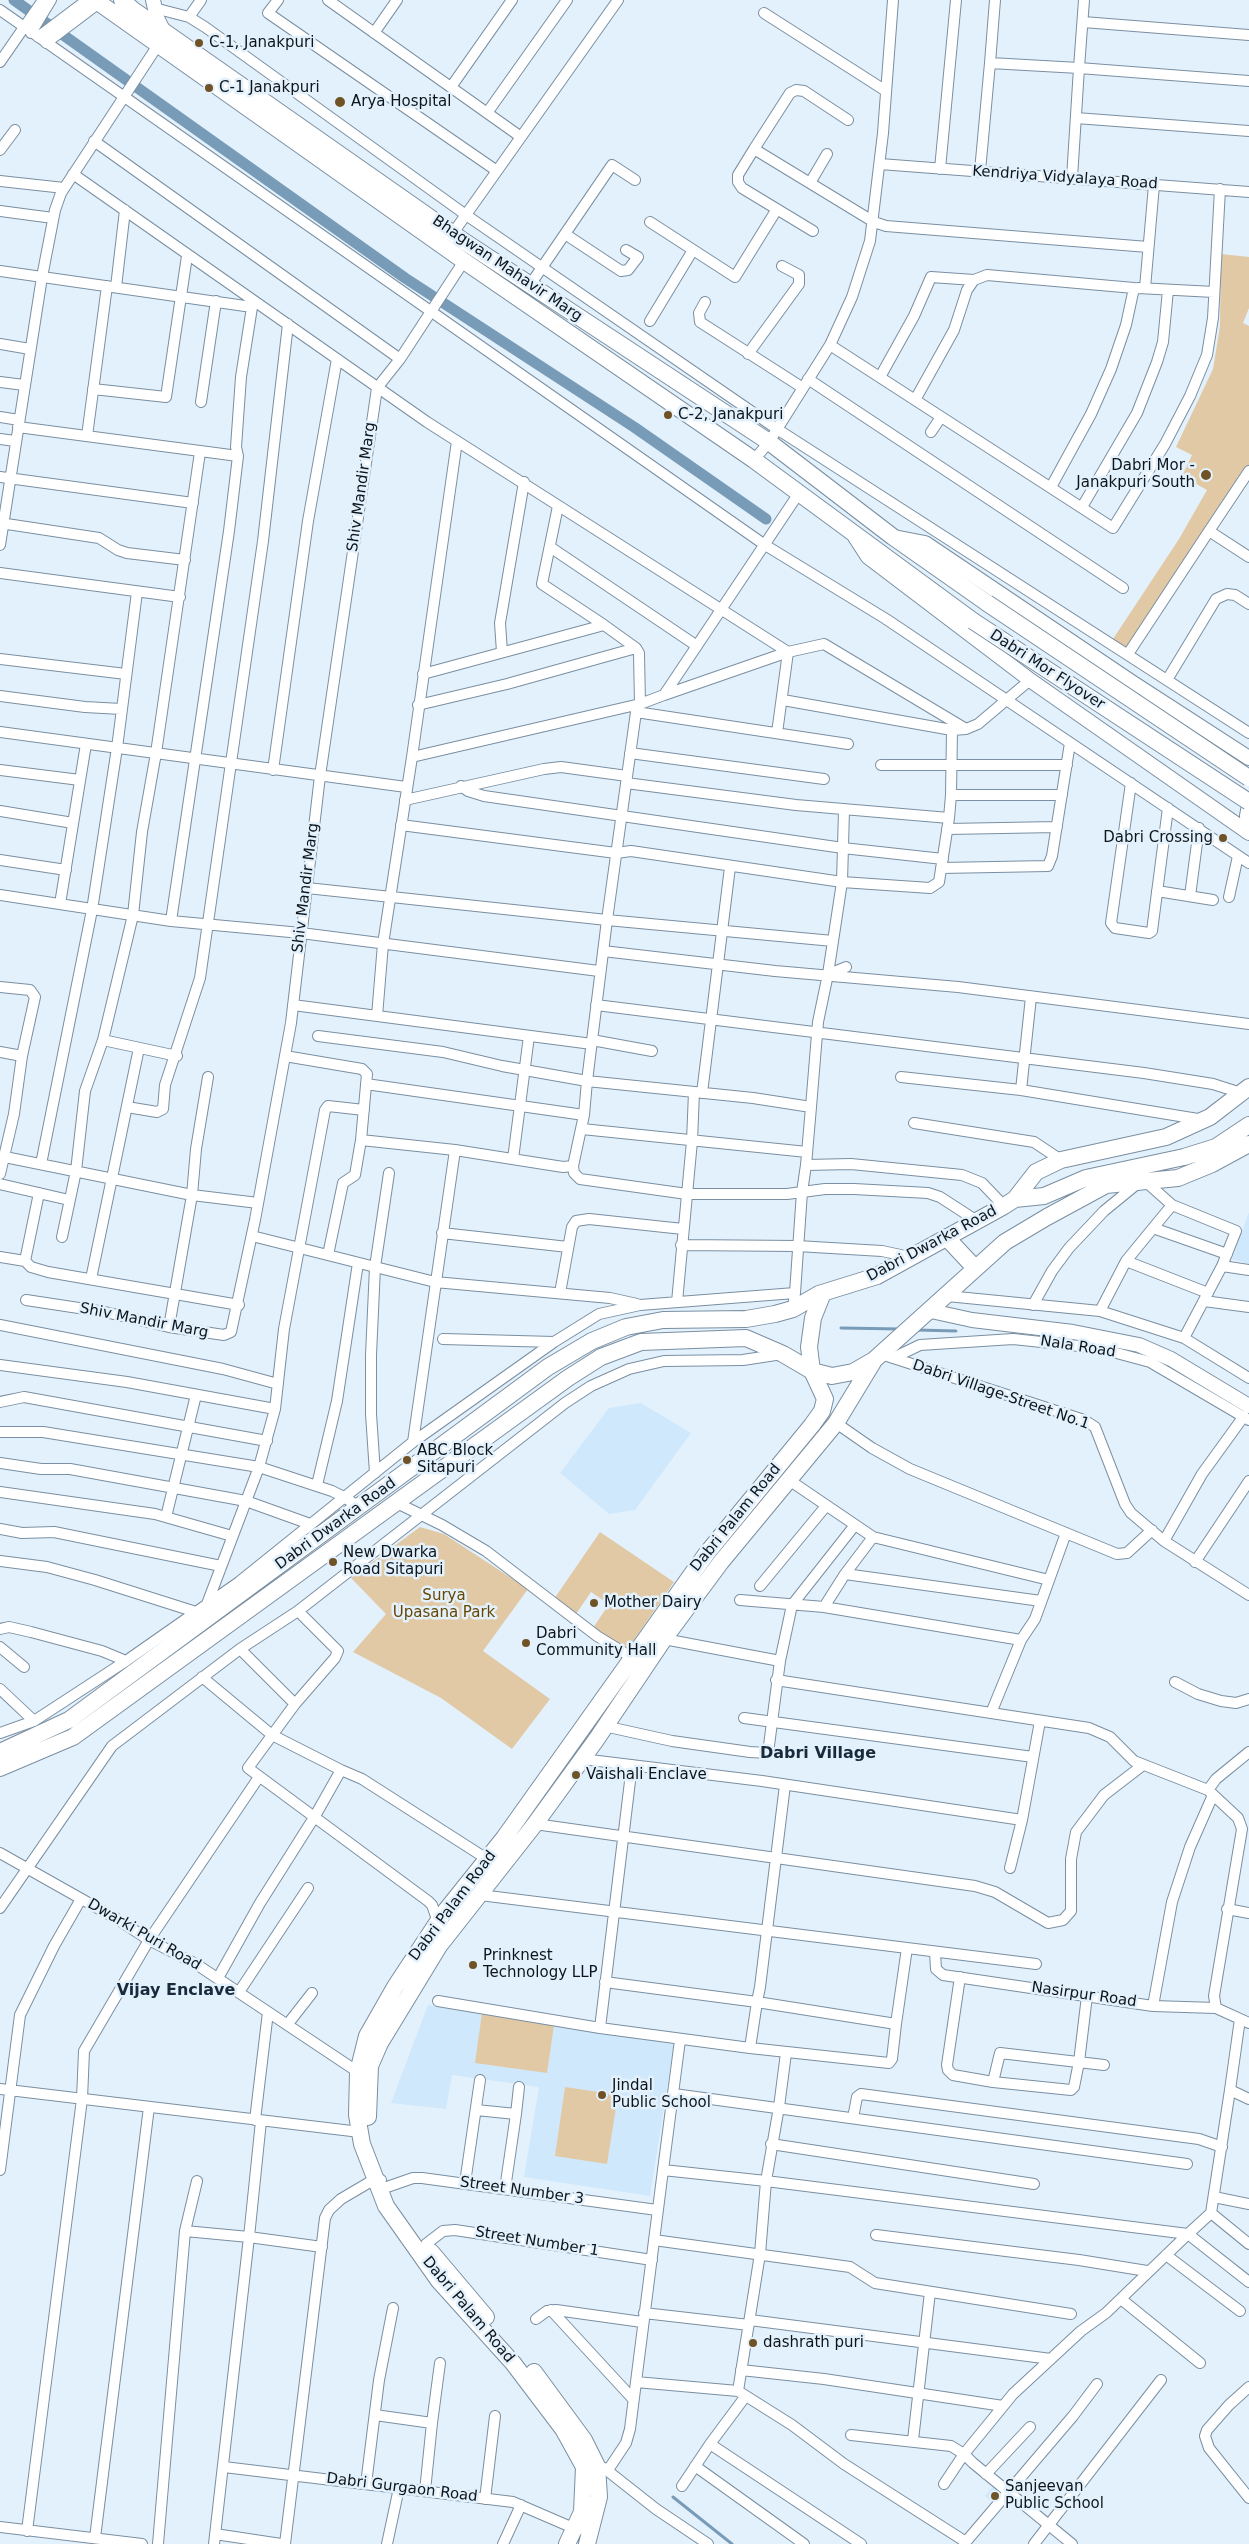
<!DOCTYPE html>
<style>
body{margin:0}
canvas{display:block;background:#e3f1fd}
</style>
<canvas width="1249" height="2544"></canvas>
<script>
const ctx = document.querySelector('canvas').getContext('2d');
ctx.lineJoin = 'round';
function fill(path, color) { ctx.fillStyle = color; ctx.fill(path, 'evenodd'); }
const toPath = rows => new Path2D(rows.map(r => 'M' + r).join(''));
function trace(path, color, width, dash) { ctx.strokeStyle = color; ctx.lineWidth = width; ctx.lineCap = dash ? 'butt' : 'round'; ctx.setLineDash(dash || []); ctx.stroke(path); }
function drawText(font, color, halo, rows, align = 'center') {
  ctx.font = font + ' "DejaVu Sans",sans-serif'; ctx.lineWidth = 5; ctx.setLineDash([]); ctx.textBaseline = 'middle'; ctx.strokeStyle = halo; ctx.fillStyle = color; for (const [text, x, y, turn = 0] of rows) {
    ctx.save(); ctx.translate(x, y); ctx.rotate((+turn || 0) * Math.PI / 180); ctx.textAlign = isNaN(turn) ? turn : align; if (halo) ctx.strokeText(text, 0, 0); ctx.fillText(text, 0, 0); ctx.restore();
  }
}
fill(toPath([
 [1249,1212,1249,1264,1232,1259],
 [641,1403,691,1433,635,1510,609,1514,560,1473,609,1408],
 [428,2005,674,2044,650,2196,524,2177,539,2087,452,2075,446,2109,391,2103],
 [993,2486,1004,2495,996,2505,985,2496]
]), '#d0e8fb');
fill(toPath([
 [1221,254,1249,257,1249,308,1243,323,1249,326,1249,473,1128,648,1113,639,1179,539,1207,490,1182,476,1192,455,1176,447,1213,369,1220,326],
 [420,1527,444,1534,528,1589,483,1651,550,1699,512,1749,441,1698,353,1652,386,1614,351,1578],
 [600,1532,674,1582,627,1650,593,1628,609,1604,591,1592,576,1614,554,1599],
 [482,2013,554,2025,547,2073,475,2063],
 [565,2087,618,2095,607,2164,555,2156]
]), '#e2c9a5');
trace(toPath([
 [841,1328,900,1329],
 [917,1330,956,1331],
 [673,2497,732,2544]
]), '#789cb8', 3);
trace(toPath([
 [14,0,405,278,634,427,766,519]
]), '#789cb8', 11);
const street = toPath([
 [278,0,268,13,497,171],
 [328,0,521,137],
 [1084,0,1079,68,1249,81],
 [154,8,189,17,205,27,466,215,777,429,1249,733],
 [0,10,765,545,886,619,1249,863],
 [764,13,886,91],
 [189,17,201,0],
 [1083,22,1249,35],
 [31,33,51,0],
 [374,33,397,0],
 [38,37,87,0],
 [46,43,99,3],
 [0,62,43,0],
 [990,63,995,0],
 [451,87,512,0],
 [487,113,567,0],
 [1076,118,1249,131],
 [94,141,400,359],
 [754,149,790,93,796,90,804,91,848,120],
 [0,150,15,130],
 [880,164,1249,192],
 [940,169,956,0],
 [980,171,990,63,1079,68,1072,178],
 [73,174,427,422,788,652,777,733],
 [0,181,64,188],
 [810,183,827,154],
 [0,211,53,218],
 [650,222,735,277,777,209],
 [813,231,742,188,738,182,738,175,754,149,874,222,886,226,1148,247],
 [453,233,618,0],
 [565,234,621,271,628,270,638,257,626,250],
 [0,271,252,307],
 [530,285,612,165,635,180],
 [116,287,125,210],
 [1138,288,1214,292],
 [1145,288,1154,185],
 [705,302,699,313,700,322,803,388],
 [650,321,693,250],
 [0,344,30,349],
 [830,345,1113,528,1165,444,1190,396,1207,355,1213,318,1220,189],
 [748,354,799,284,799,275,782,266],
 [880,377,914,316,931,277,974,280],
 [808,379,1123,588],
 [0,382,24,385],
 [93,389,166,397,187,256],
 [915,400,954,330,967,290,974,280,987,275,1134,288,1126,325,1111,369,1091,414,1051,487],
 [201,402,216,301],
 [0,417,19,420],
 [18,427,238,456],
 [931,432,941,417],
 [87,436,107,286],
 [0,439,15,441],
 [754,460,769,442,830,345,852,297,870,241,883,133,893,0],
 [1249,471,1209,531,1249,557],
 [0,477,193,503],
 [1082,507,1137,413,1157,362,1163,342,1168,290],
 [0,523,99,538,118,550,127,553,185,560],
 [0,545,42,277,55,210,61,193,158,45],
 [550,547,697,646],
 [0,573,180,597],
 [502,652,500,623,524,482],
 [1128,654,1209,531],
 [0,659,126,674],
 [423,674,604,625],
 [1167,680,1216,599,1227,594,1235,595,1249,604],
 [664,695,788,652,824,644,966,729,978,724,1030,680],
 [0,696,85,707,121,709],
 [783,700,952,730,966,729],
 [418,705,507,684,636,648],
 [636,712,848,744],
 [0,732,406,787],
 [630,753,824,779],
 [412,757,457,441],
 [881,765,1067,765],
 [0,770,80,780],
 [273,770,308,521,337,359],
 [1131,783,1111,923,1115,928,1149,933,1152,931,1168,808],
 [461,786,468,791,484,796,843,848,943,859],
 [951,795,1062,795],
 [405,800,544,769,561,767,627,776],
 [0,811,73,823],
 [949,818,951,795,952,730],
 [401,825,616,853,631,851,842,882,930,888,939,882,949,818,796,805,626,783],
 [947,829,1057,827],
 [0,860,66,870],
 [941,868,1048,866,1052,856,1070,743],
 [307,888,607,920,636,712,640,704,639,653,636,648,604,625,542,584,558,506],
 [1157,891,1213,900],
 [0,895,171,921,301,933,599,971],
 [1190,896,1199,828],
 [1229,897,1238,856],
 [60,904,86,744],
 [171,921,229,531,238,456,236,447,241,377,253,301],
 [603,951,775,971,958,987,1249,1024],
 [829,974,846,967],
 [0,987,30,990,35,997,22,1056,14,1114,0,1174],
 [293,1005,592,1044],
 [596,1005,1144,1073,1213,1084,1241,1093],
 [377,1016,383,944,412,757,640,704,664,695,799,493],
 [318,1036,443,1052,502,1066,587,1081,607,920,833,941],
 [103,1040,177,1056],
 [592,1040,652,1051],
 [0,1052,22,1056],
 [285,1056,362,1069,367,1074,361,1140,355,1175,343,1183,328,1255],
 [901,1077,1021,1090,1204,1120],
 [366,1084,584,1115,587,1081,753,1098,811,1107,806,1165,802,1192,795,1293],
 [1021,1090,1031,997],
 [702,1093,730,867],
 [127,1107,157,1112,163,1109,165,1085,200,978,263,541,288,324],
 [811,1107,818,1022,828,974,842,882,844,810],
 [584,1115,573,1166,574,1173,580,1179,687,1194,787,1194,825,1189,854,1189,928,1193,940,1197,977,1221],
 [914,1123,1034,1142,1061,1160],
 [582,1129,807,1152],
 [361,1140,455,1150],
 [5,1157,192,1195,258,1203],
 [513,1159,529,1036],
 [41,1164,92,910,117,748,137,592],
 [806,1165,851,1164,962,1175,982,1183,1004,1206],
 [1145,1181,1172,1205,1236,1231,1222,1266],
 [0,1184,69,1200],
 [1153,1228,1227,1254],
 [442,1233,568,1247],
 [252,1236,435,1282,610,1298,637,1304],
 [62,1237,76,1171,85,1091,103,1040,133,915,142,832,156,753,200,452],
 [681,1245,797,1246,882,1251,910,1257],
 [0,1257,25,1261,31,1267,48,1272,239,1305],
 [25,1261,39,1193],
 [1126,1261,1208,1293],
 [91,1279,139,1048],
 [560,1293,572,1227,576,1221,589,1219,683,1229],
 [947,1296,1100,1311,1184,1338,1249,1378],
 [26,1300,105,1312,169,1327,224,1335,231,1332,255,1220,291,1023,320,776,377,388,400,359,464,261],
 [1204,1301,1249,1307],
 [677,1302,692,1141,694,1092],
 [1033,1305,1052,1271,1069,1248,1104,1211,1137,1184],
 [1100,1311,1126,1261,1172,1205],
 [0,1325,223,1369,278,1384],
 [169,1327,192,1195,196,1149,208,1077],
 [1184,1338,1222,1266,1249,1270],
 [443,1339,554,1342],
 [881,1354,1084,1420,1095,1427,1125,1504,1131,1513,1164,1541,1249,1595],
 [893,1358,920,1345,1013,1339,1098,1348,1150,1362,1249,1420],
 [0,1365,127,1382,275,1409],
 [0,1402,24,1397,267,1441],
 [836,1423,872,1448,910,1469,1117,1554,1127,1553,1152,1530],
 [0,1432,43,1432,259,1467,332,1491,344,1497,359,1507],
 [413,1442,455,1150,563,1167,573,1166],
 [0,1463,41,1469,70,1469,246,1501,310,1524],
 [375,1473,371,1414,371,1355,375,1267,389,1173],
 [789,1480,873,1537,1049,1580],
 [317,1485,337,1401,358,1263],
 [0,1492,155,1514,232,1536],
 [397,1503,442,1525,486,1551,597,1636,636,1660],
 [166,1517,196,1395],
 [0,1529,22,1533,54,1532,221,1566],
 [1164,1541,1202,1474,1244,1416],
 [0,1561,47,1567,95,1580,196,1612],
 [1195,1562,1249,1481],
 [845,1574,1041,1601],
 [760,1586,826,1506],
 [740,1600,824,1607,1021,1640],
 [207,1604,259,1467,275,1409,284,1329,325,1110,328,1106,364,1110],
 [824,1607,845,1574,873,1537],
 [0,1629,9,1627,31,1632,102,1651,126,1661],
 [664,1639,780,1661],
 [0,1647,24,1667],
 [202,1677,272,1735,341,1770],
 [776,1680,1089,1728,1110,1737,1134,1761,1208,1790,1238,1818,1242,1829,1214,1996,1216,2008],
 [1175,1682,1198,1694,1221,1701,1236,1703,1249,1699],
 [0,1689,34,1721],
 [295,1704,335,1658,338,1651,298,1611],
 [991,1713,1021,1640,1035,1619,1066,1533],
 [744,1718,1033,1757],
 [604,1726,672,1741,750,1752,768,1753,780,1661,792,1605,855,1525],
 [0,1733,34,1721,126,1661,239,1582,413,1442,554,1342,599,1314,640,1305,795,1293,793,1309],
 [582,1759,762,1781,1022,1820],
 [1208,1790,1216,1779,1249,1752],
 [535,1824,975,1886,995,1892,1048,1923,1063,1920,1071,1911,1071,1859,1076,1832,1104,1795,1143,1765],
 [0,1853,117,1919,149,1940,196,1964,358,2072],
 [1010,1868,1022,1820,1040,1721],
 [480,1895,1036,1964],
 [0,1908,112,1746,240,1649],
 [1227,1909,1249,1913],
 [438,1922,432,1905,428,1901,248,1768,295,1704,240,1649,298,1611,565,1403,591,1386,629,1369,664,1361,743,1360,782,1354],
 [935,1952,936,1969,943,1975,1153,2006,1216,2008,1249,2023],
 [960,1977,947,2065,948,2070,953,2075,993,2082,1071,2090,1074,2087,1079,2062,1087,1996],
 [218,1978,260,1903,315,1816,341,1770,362,1779,487,1859],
 [605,1982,757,2002,896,2024,892,2059,889,2063,750,2048,757,2002,760,1987,785,1785],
 [239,1992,308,1888],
 [438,2001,600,2028,750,2048],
 [1153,2006,1172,1902,1190,1847,1213,1795],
 [896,2024,907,1948],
 [287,2025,312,1993],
 [600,2028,632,1765],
 [786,2053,779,2107,766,2181,1188,2234,1106,2313,1081,2331,1013,2394,964,2454,944,2484],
 [993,2082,1000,2053,1104,2065],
 [0,2089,360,2132],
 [1230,2090,1240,2019],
 [674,2094,1187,2164],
 [476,2110,516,2114,519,2087],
 [853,2118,857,2097,861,2094,1199,2139,1222,2147],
 [255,2120,268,2012],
 [771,2144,1034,2184],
 [0,2170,20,2015,54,1946,81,1899],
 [663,2170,680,2040],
 [465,2183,480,2080],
 [387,2187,413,2178,422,2178,657,2210],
 [505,2189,516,2114],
 [1214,2197,1249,2204],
 [1211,2213,1230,2090,1249,2099],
 [185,2231,249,2237,261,2121],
 [876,2235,1079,2260,1147,2271],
 [654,2240,850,2267,875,2283,1071,2314],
 [426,2244,443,2231,455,2230,652,2260],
 [1249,2244,1211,2213,1188,2234,1249,2282],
 [1166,2255,1240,2311],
 [1121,2299,1200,2363],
 [551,2310,633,2399],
 [644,2313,749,2325],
 [536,2319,547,2311,556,2310,642,2322],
 [750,2320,1051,2359],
 [741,2370,824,2379,1003,2406],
 [636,2382,738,2391],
 [1249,2387,1229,2405,1207,2430,1205,2436,1209,2448,1249,2498],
 [375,2415,432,2423,425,2491],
 [432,2423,440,2363],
 [851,2435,951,2446,964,2454,973,2463,1072,2544],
 [913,2440,930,2292],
 [710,2444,861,2544],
 [695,2466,804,2544],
 [224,2467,513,2502,578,2530],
 [604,2468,656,2509,708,2544],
 [608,2470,626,2443,630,2429,663,2170,766,2181,760,2254,738,2391,792,2425,844,2464,966,2542],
 [986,2474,1030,2427],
 [366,2484,379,2380,393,2308],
 [682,2486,710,2444,745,2397],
 [485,2499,495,2416],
 [0,2527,142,2544],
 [27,2531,82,2099,84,2051,149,1940,259,1777],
 [215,2534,281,2544],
 [95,2538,149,2107],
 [158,2544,185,2231,197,2181],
 [214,2544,249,2237,322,2247],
 [285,2544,325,2218,329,2210,341,2199,375,2179,381,2180],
 [387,2544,399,2488],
 [503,2544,521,2505],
 [964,2544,1073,2416,1097,2384],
 [1034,2544,1161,2380]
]);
const secondary = toPath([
 [153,0,157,18,164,32],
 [855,537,868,557,1030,680,1249,833],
 [894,537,925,543,1133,683,1249,758],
 [1249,805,1247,816,1249,831],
 [931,1311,972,1320,1073,1332,1139,1345,1171,1359,1249,1406]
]);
const primary = toPath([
 [95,0,464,261,754,460,973,621],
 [122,0,132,9,465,242,769,442,893,537,987,603],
 [1015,1199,1044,1196,1086,1178,1184,1157,1216,1147,1249,1125],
 [946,1237,975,1268],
 [0,1752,69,1720,548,1367,592,1341,626,1327,663,1320,746,1319,775,1314,793,1309,819,1294,877,1276,1004,1206,1015,1199,1036,1172,1061,1160,1166,1137,1210,1117,1249,1087],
 [0,1768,73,1737,568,1378,601,1357,641,1342,746,1338,783,1354,812,1371,832,1376,853,1372,874,1360,1005,1242,1047,1217,1106,1185,1178,1178,1212,1164,1249,1144],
 [368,2117,370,2066,380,2043,439,1946,535,1824,596,1740,664,1639,721,1562,836,1423,873,1362],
 [431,2252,486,2317],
 [534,2372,584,2440,597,2466,599,2497,587,2544],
 [567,2544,582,2512,584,2467,563,2429,513,2363,439,2281,386,2206,362,2144,357,2115,358,2072,367,2036,395,1987,443,1914,504,1838,707,1553,812,1425,822,1411,825,1399,812,1371,809,1347,813,1318,823,1293]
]);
trace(street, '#7a8fa1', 12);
trace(secondary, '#7a8fa1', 16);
trace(primary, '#7a8fa1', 18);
trace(street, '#fff', 10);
trace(secondary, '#fff', 14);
trace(primary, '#fff', 16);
const primaryBridge = toPath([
 [987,603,1249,778],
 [973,621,1249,802]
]);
trace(primaryBridge, '#7a8fa1', 18, []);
trace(primaryBridge, '#fff', 16);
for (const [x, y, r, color] of [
 [199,43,5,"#6f5326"],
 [209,88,5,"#6f5326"],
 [340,102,6,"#6f5326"],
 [668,415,5,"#6f5326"],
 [1206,475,6,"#6f5326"],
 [1223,838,5,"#6f5326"],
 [407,1460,5,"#6f5326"],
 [333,1562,5,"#6f5326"],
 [594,1603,5,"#6f5326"],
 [526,1643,5,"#6f5326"],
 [576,1775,5,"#6f5326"],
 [473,1965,5,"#6f5326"],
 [602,2095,5,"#6f5326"],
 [753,2343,5,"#6f5326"],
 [995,2496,5,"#6f5326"]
]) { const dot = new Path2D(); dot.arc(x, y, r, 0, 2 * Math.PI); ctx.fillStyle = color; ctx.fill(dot); trace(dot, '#e3f1fd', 2); }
drawText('15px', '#0d151b', '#e3f1fd', [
 ["C-1, Janakpuri",209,43],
 ["C-1 Janakpuri",219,88],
 ["Arya Hospital",351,102],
 ["C-2, Janakpuri",678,415],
 ["Dabri Mor -",1195,466,"right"],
 ["Janakpuri South",1195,483,"right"],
 ["Dabri Crossing",1213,838,"right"],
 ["ABC Block",417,1451],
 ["Sitapuri",417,1468],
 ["New Dwarka",343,1553],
 ["Road Sitapuri",343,1570],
 ["Mother Dairy",604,1603],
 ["Dabri",536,1634],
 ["Community Hall",536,1651],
 ["Vaishali Enclave",586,1775],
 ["Prinknest",483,1956],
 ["Technology LLP",483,1973],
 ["Jindal",612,2086],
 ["Public School",612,2103],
 ["dashrath puri",763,2343],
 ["Sanjeevan",1005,2487],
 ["Public School",1005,2504]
], 'left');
drawText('15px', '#0d151b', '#e3f1fd', [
 ["Kendriya Vidyalaya Road",1065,178,4],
 ["Bhagwan Mahavir Marg",507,269,34],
 ["Shiv Mandir Marg",362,487,-82],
 ["Dabri Mor Flyover",1047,670,33],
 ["Shiv Mandir Marg",306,888,-83],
 ["Dabri Dwarka Road",932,1244,-28],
 ["Shiv Mandir Marg",144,1321,11],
 ["Nala Road",1078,1347,9],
 ["Dabri Village-Street No.1",1001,1395,19],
 ["Dabri Palam Road",736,1518,-51],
 ["Dabri Dwarka Road",336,1524,-36],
 ["Dabri Palam Road",453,1906,-53],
 ["Dwarki Puri Road",144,1935,30],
 ["Nasirpur Road",1084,1995,8],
 ["Street Number 3",522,2191,8],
 ["Street Number 1",537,2242,9],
 ["Dabri Palam Road",468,2310,50],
 ["Dabri Gurgaon Road",402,2488,7]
]);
drawText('15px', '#674600', '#e3f1fd', [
 ["Surya",444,1596],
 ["Upasana Park",444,1613]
]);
drawText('bold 16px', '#192b3a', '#e3f1fd', [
 ["Dabri Village",818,1754],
 ["Vijay Enclave",176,1991]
]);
</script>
